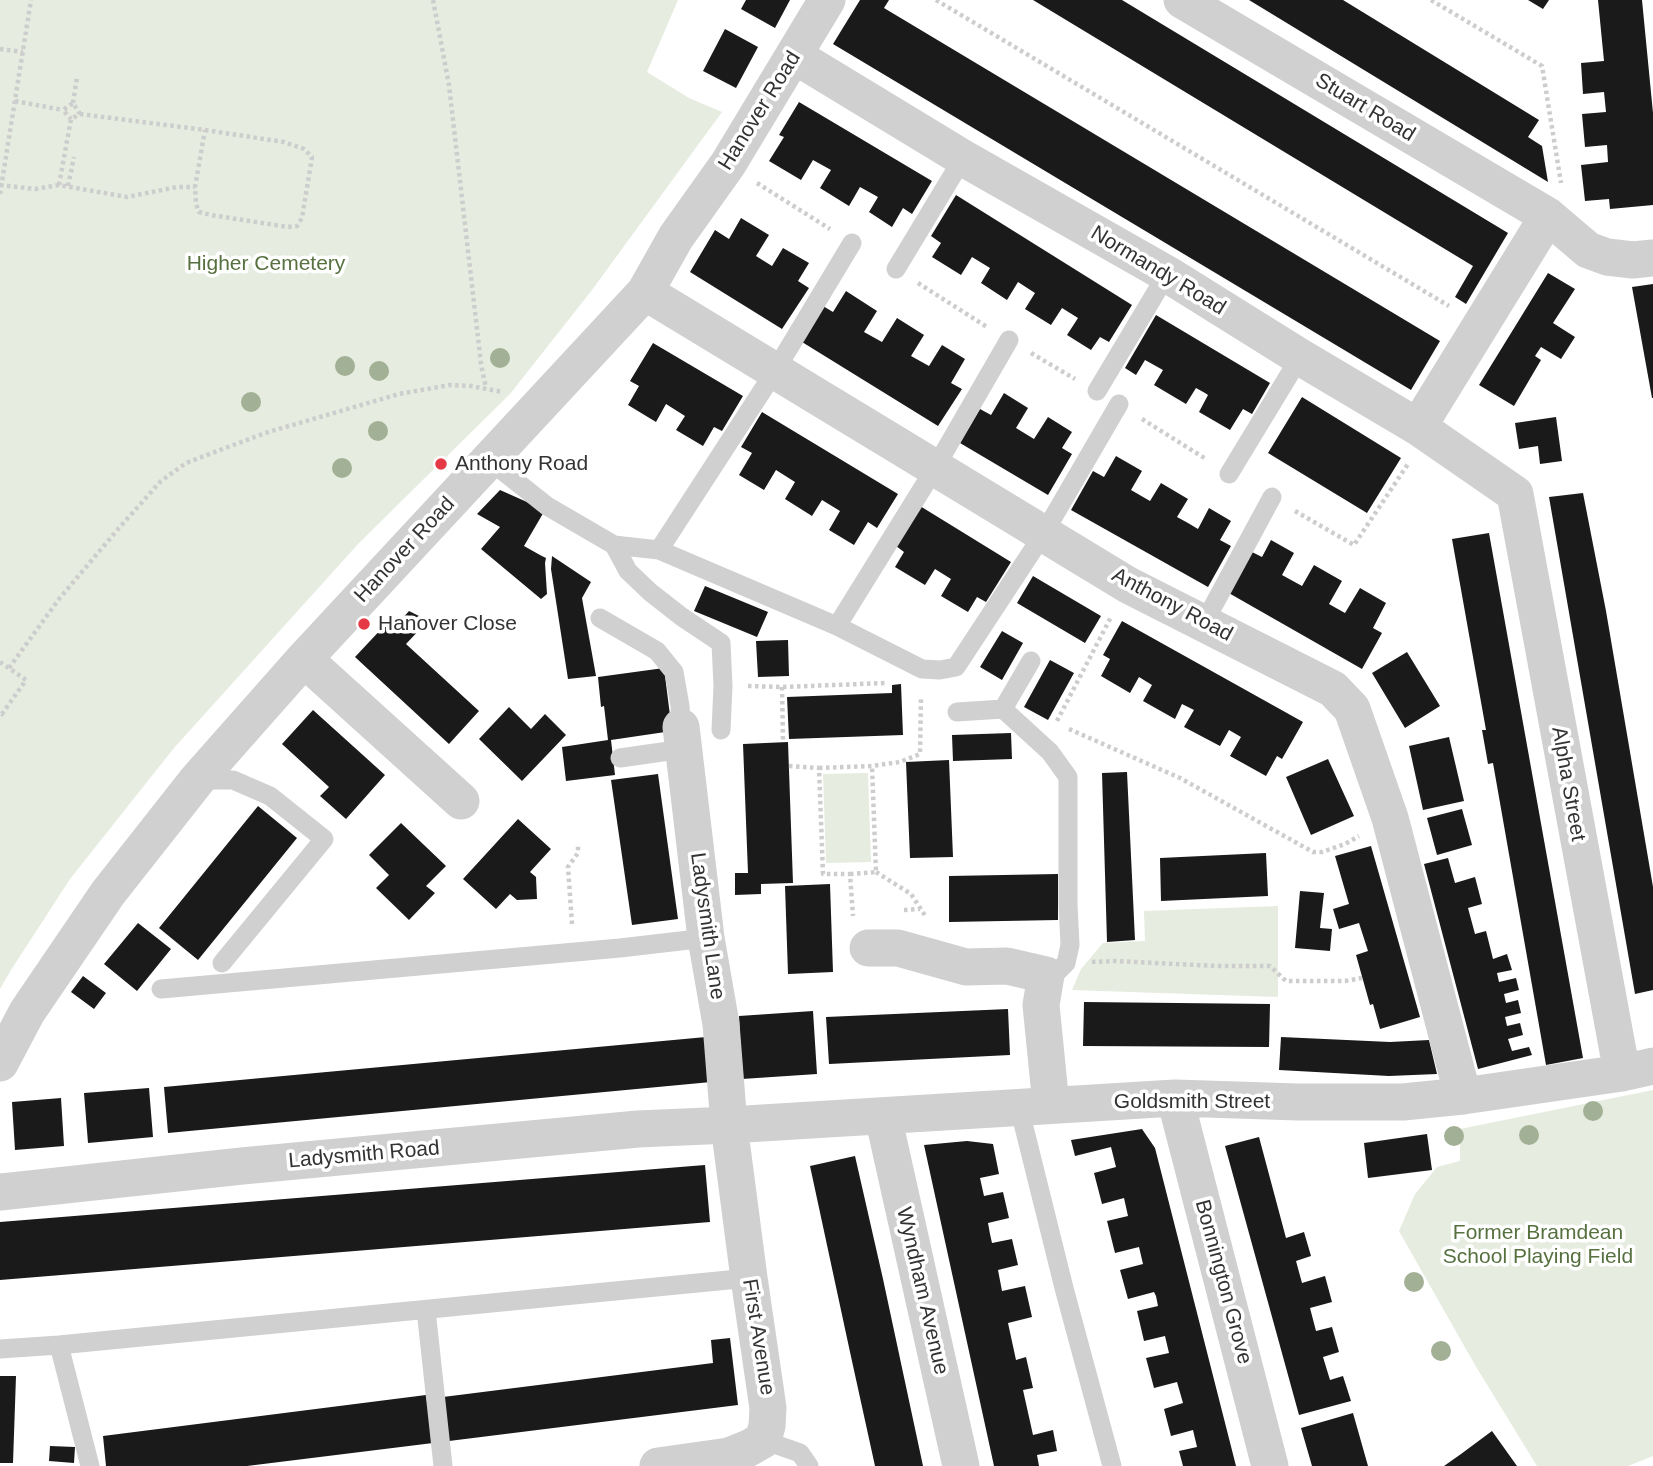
<!DOCTYPE html>
<style>
body{margin:0}
canvas{display:block;background:#fff}
</style>
<canvas width="1653" height="1466"></canvas>
<script>
const ctx = document.querySelector('canvas').getContext('2d');
ctx.lineJoin = 'round';
function fill(path, color) { ctx.fillStyle = color; ctx.fill(path, 'evenodd'); }
const toPath = rows => new Path2D(rows.map(r => 'M' + r).join(''));
function trace(path, color, width, dash) { ctx.strokeStyle = color; ctx.lineWidth = width; ctx.lineCap = dash ? 'butt' : 'round'; ctx.setLineDash(dash || []); ctx.stroke(path); }
function drawText(font, color, halo, rows, align = 'center') {
  ctx.font = font + ' Arial,sans-serif'; ctx.lineWidth = 7; ctx.setLineDash([]); ctx.textBaseline = 'middle'; ctx.strokeStyle = halo; ctx.fillStyle = color; for (const [text, x, y, turn = 0] of rows) {
    ctx.save(); ctx.translate(x, y); ctx.rotate((+turn || 0) * Math.PI / 180); ctx.textAlign = isNaN(turn) ? turn : align; if (halo) ctx.strokeText(text, 0, 0); ctx.fillText(text, 0, 0); ctx.restore();
  }
}
fill(toPath([
 [0,0,678,0,647,72,689,98,722,112,592,290,510,394,359,543,174,748,70,879,11,970,0,989],
 [868,773,871,862,826,863,823,774],
 [1278,906,1278,997,1072,990,1081,969,1103,943,1145,941,1144,911],
 [1653,1090,1653,1456,1628,1466,1537,1466,1475,1365,1399,1231,1415,1194,1437,1167,1460,1161,1460,1129]
]), '#e6ecdf');
fill(toPath([
 [746,0,790,0,775,28,741,9],
 [860,0,889,0,884,8,1440,341,1411,390,833,44],
 [1033,0,1122,0,1508,233,1466,304,1455,297,1473,266],
 [1249,0,1343,0,1539,120,1528,137,1542,146,1548,182],
 [1528,0,1549,0,1543,9],
 [1598,0,1642,0,1653,113,1653,205,1610,209,1609,199,1585,201,1581,165,1608,162,1607,145,1585,147,1582,114,1606,112,1604,92,1583,94,1581,63,1604,61],
 [725,29,758,47,736,88,703,71],
 [799,102,932,181,912,214,903,208,892,227,869,212,878,197,860,187,849,206,820,188,831,170,813,160,801,180,769,161,784,137,779,135],
 [956,195,1132,305,1109,342,1100,337,1091,350,1067,335,1078,318,1062,308,1051,325,1025,309,1035,293,1018,282,1007,300,981,283,990,268,972,257,961,275,932,257,941,243,931,236],
 [741,218,769,235,756,256,772,266,783,248,809,263,798,281,809,288,782,329,690,272,715,230,729,239],
 [1548,273,1575,289,1553,323,1575,337,1561,359,1541,347,1535,356,1541,360,1514,406,1479,385],
 [1653,284,1653,398,1652,398,1632,287],
 [846,291,877,311,864,332,882,342,897,318,924,335,911,356,929,366,942,345,965,359,951,383,962,389,938,426,802,342,823,306,833,312],
 [1156,315,1270,383,1252,414,1243,409,1230,430,1199,412,1208,395,1205,393,1196,388,1186,404,1154,385,1163,370,1145,360,1136,375,1125,368],
 [653,343,743,396,722,431,714,427,703,446,676,430,685,416,666,404,656,422,628,405,639,386,630,381],
 [1004,393,1028,408,1016,428,1034,439,1048,417,1072,432,1062,448,1072,454,1048,495,960,443,980,409,991,415],
 [1302,397,1401,458,1367,513,1268,453],
 [762,412,898,494,877,528,868,522,854,545,829,530,840,511,822,500,812,516,785,499,795,482,776,470,764,490,739,475,752,453,741,447],
 [1556,417,1562,461,1540,464,1538,446,1519,449,1515,423],
 [1116,456,1142,471,1131,490,1150,501,1161,483,1188,499,1177,517,1188,523,1198,529,1209,508,1231,521,1220,540,1231,546,1208,587,1071,510,1093,471,1104,477],
 [500,490,545,510,524,546,540,555,546,558,545,563,547,594,541,599,481,549,500,527,477,514],
 [1583,493,1606,611,1653,887,1653,990,1635,994,1549,497],
 [920,506,1011,562,986,602,977,597,968,612,941,596,951,579,935,569,925,585,895,567,904,552,896,546],
 [1489,533,1583,1058,1546,1065,1493,763,1488,764,1482,730,1486,730,1452,539],
 [1271,540,1294,553,1282,575,1302,586,1314,565,1342,581,1329,604,1336,608,1345,613,1360,588,1386,603,1373,628,1382,633,1362,669,1227,592,1250,551,1262,557],
 [552,556,591,582,582,598,596,676,568,679,551,569],
 [1033,576,1101,616,1085,643,1017,603],
 [705,586,768,612,757,637,694,611],
 [409,611,419,616,424,625,406,644,479,711,449,744,355,657,385,625,391,631],
 [1122,621,1303,722,1282,759,1277,756,1266,776,1230,756,1241,737,1229,730,1220,746,1184,727,1194,710,1182,704,1175,719,1143,701,1152,685,1139,677,1130,693,1101,676,1110,659,1103,655],
 [1002,631,1023,643,1002,680,980,667],
 [788,640,789,676,758,677,756,641],
 [1407,652,1440,706,1405,728,1372,673],
 [1050,660,1074,673,1048,720,1024,707],
 [664,668,672,731,611,740,615,775,566,781,562,747,608,740,604,706,601,707,598,677],
 [901,684,903,735,789,739,787,697,892,693,892,685],
 [509,707,531,729,545,714,566,735,522,781,479,739],
 [313,710,385,775,346,819,320,796,329,787,282,744],
 [1011,733,1012,759,953,761,952,735],
 [1449,737,1464,801,1423,810,1409,746],
 [788,742,793,883,761,884,761,894,735,895,735,873,748,873,743,744],
 [1328,759,1354,816,1311,835,1286,777],
 [949,760,953,857,910,858,906,762],
 [1127,772,1135,940,1107,942,1102,773],
 [658,774,678,919,632,925,611,780],
 [258,806,297,838,198,960,159,928],
 [1462,809,1472,845,1437,855,1427,818],
 [518,819,551,849,530,872,536,877,537,899,517,900,510,894,496,909,463,879],
 [401,823,446,866,426,886,435,893,409,920,376,888,389,875,369,855],
 [1371,846,1420,1017,1380,1029,1373,1004,1370,1005,1356,955,1368,951,1359,923,1339,929,1333,909,1349,904,1335,856],
 [1266,853,1268,896,1161,901,1160,858],
 [1448,858,1455,883,1475,877,1482,904,1468,908,1475,934,1486,931,1493,959,1507,954,1512,970,1497,973,1499,982,1516,978,1519,990,1504,994,1506,1003,1518,1000,1521,1013,1505,1017,1507,1026,1520,1023,1523,1035,1508,1039,1512,1051,1529,1047,1532,1055,1478,1069,1424,864],
 [1058,874,1058,920,949,922,949,876],
 [830,884,833,972,788,974,785,886],
 [1300,891,1324,893,1320,928,1332,929,1330,951,1295,948],
 [138,923,171,949,137,991,104,964],
 [83,976,106,993,94,1009,71,992],
 [1084,1002,1270,1004,1269,1047,1083,1046],
 [1008,1009,1010,1055,829,1064,826,1017],
 [813,1011,817,1074,742,1079,739,1016],
 [706,1037,711,1082,168,1133,164,1087],
 [1281,1037,1390,1042,1429,1040,1437,1074,1389,1076,1279,1070],
 [149,1088,153,1137,88,1143,84,1093],
 [61,1098,64,1146,15,1150,12,1102],
 [1142,1129,1155,1148,1236,1466,1183,1466,1179,1451,1197,1447,1193,1430,1171,1436,1164,1409,1183,1403,1177,1382,1154,1388,1146,1358,1169,1353,1165,1336,1144,1341,1137,1311,1158,1306,1156,1296,1154,1292,1128,1299,1120,1270,1143,1264,1139,1247,1115,1253,1107,1221,1128,1216,1124,1198,1102,1204,1094,1173,1116,1167,1111,1147,1075,1156,1071,1140],
 [1427,1134,1432,1170,1368,1178,1364,1143],
 [1259,1137,1286,1238,1304,1232,1311,1256,1296,1261,1302,1283,1325,1276,1332,1302,1310,1308,1316,1331,1332,1327,1339,1352,1323,1357,1330,1380,1343,1376,1351,1401,1299,1415,1225,1146],
 [967,1141,993,1144,999,1174,980,1178,984,1196,1003,1192,1009,1218,988,1223,990,1234,992,1243,1012,1239,1018,1265,998,1270,1002,1291,1025,1286,1032,1317,1008,1323,1016,1360,1026,1357,1033,1388,1023,1390,1033,1435,1053,1430,1057,1451,1037,1455,1039,1466,994,1466,924,1145],
 [855,1156,883,1279,923,1466,875,1466,850,1352,810,1166],
 [705,1165,710,1222,0,1280,0,1222],
 [730,1338,738,1405,449,1441,443,1397,713,1363,711,1340],
 [0,1376,16,1376,13,1463,0,1463],
 [426,1395,433,1443,247,1466,106,1466,103,1436],
 [1353,1413,1368,1466,1312,1466,1301,1428],
 [1492,1431,1517,1466,1444,1466,1461,1454],
 [50,1446,75,1447,74,1463,49,1461]
]), '#1a1a1a');
trace(toPath([
 [433,0,449,85,481,364,486,388],
 [936,0,1449,306],
 [1431,0,1542,66,1561,183],
 [0,49,23,52],
 [15,101,63,110],
 [73,103,77,77],
 [80,114,205,130],
 [205,130,284,142,304,149,312,157,302,218,297,226,288,227,211,215,199,212,196,204,195,187,205,130],
 [757,183,830,229],
 [0,185,35,189,59,185,127,197,177,187,195,187],
 [59,185,71,119,80,114,73,103,63,110,71,119],
 [68,186,74,157],
 [0,194,31,0],
 [918,283,987,327],
 [1031,353,1075,379],
 [1142,419,1206,459],
 [1295,511,1354,545,1408,464],
 [0,662,26,680,2,714,0,712],
 [9,668,59,599,119,528,161,481,186,463,265,433,399,394,450,385,471,386,503,392],
 [748,686,782,687,886,683],
 [782,687,783,742],
 [1057,721,1111,617],
 [1069,729,1180,778,1313,852,1322,852,1345,844,1359,836],
 [789,766,819,768,823,874,850,874,853,916],
 [819,768,872,766,900,762,920,754,921,696],
 [876,872,911,894,926,917],
 [850,874,876,872,872,766],
 [904,910,920,909],
 [572,924,568,867,578,853,578,845],
 [1092,962,1115,961,1217,966,1270,966,1286,981,1345,981,1362,978]
]), '#cdcdcd', 4.5, [3.5, 3.5]);
trace(toPath([
 [896,269,963,158],
 [1097,391,1167,274],
 [489,460,547,506,614,545,659,550,837,626,922,669,940,670,956,667,1044,533,1119,404],
 [1229,474,1300,357],
 [614,545,628,571,650,592,682,617,721,643,723,686,721,730],
 [659,550,775,371,852,243],
 [600,618,657,651,674,672,680,706,681,727],
 [1204,623,1272,497],
 [837,626,935,468,1009,340],
 [1003,709,1031,661],
 [957,712,1003,709,1050,752,1068,777,1068,904,1070,945,1066,963,1055,974,1046,975],
 [620,758,683,749],
 [197,780,233,780,270,796,324,839,222,963],
 [161,989,620,948,706,938],
 [1019,1107,1064,1288,1112,1466],
 [426,1310,443,1466],
 [59,1345,90,1466],
 [0,1349,59,1345,749,1278],
 [763,1440,800,1453,809,1466]
]), '#d0d0d0', 19);
trace(toPath([
 [1182,0,1548,216,1588,250,1607,257,1633,260,1653,258],
 [795,56,963,158,1167,274,1300,357,1418,427,1515,494,1622,1073],
 [645,292,1128,585,1333,689,1352,709,1390,818,1463,1096],
 [1418,427,1548,216],
 [304,659,461,801],
 [868,948,898,948,966,967,1007,966,1046,975,1041,1005,1051,1105],
 [0,1063,27,1012,108,893,197,780,304,659,645,292,676,237,728,164,827,0],
 [1175,1098,1270,1466],
 [883,1116,961,1466],
 [0,1192,242,1166,638,1129,729,1125,1175,1098,1298,1102,1403,1102,1463,1096,1622,1073,1653,1066],
 [658,1466,729,1456,749,1448,763,1440,767,1426,768,1408,749,1278,729,1125,721,1024,706,938,681,727]
]), '#d0d0d0', 37);
ctx.fillStyle = '#a2b095';
for (const [x, y] of [
 [500,358],
 [345,366],
 [379,371],
 [251,402],
 [378,431],
 [342,468],
 [1593,1111],
 [1529,1135],
 [1454,1136],
 [1414,1282],
 [1441,1351]
]) { ctx.beginPath(); ctx.arc(x, y, 10, 0, 2 * Math.PI); ctx.fill(); }
for (const [x, y, r, color] of [
 [441,464,7,"#e63946"],
 [364,624,7,"#e63946"]
]) { const dot = new Path2D(); dot.arc(x, y, r, 0, 2 * Math.PI); ctx.fillStyle = color; ctx.fill(dot); trace(dot, '#fff', 2.5); }
drawText('21px', '#333', '#fff', [
 ["Stuart Road",1365,108,31],
 ["Hanover Road",760,111,-58],
 ["Normandy Road",1158,271,31],
 ["Hanover Road",405,550,-47],
 ["Anthony Road",1172,605,28],
 ["Alpha Street",1568,784,80],
 ["Ladysmith Lane",707,926,82],
 ["Goldsmith Street",1192,1102],
 ["Ladysmith Road",364,1155,-5],
 ["Bonnington Grove",1223,1282,75],
 ["Wyndham Avenue",922,1291,77],
 ["First Avenue",758,1337,81]
]);
drawText('21px', '#56703f', '#fff', [
 ["Higher Cemetery",266,264],
 ["Former Bramdean",1538,1233],
 ["School Playing Field",1538,1257]
]);
drawText('21px', '#333', '#fff', [
 ["Anthony Road",455,464],
 ["Hanover Close",378,624]
], 'left');
</script>
